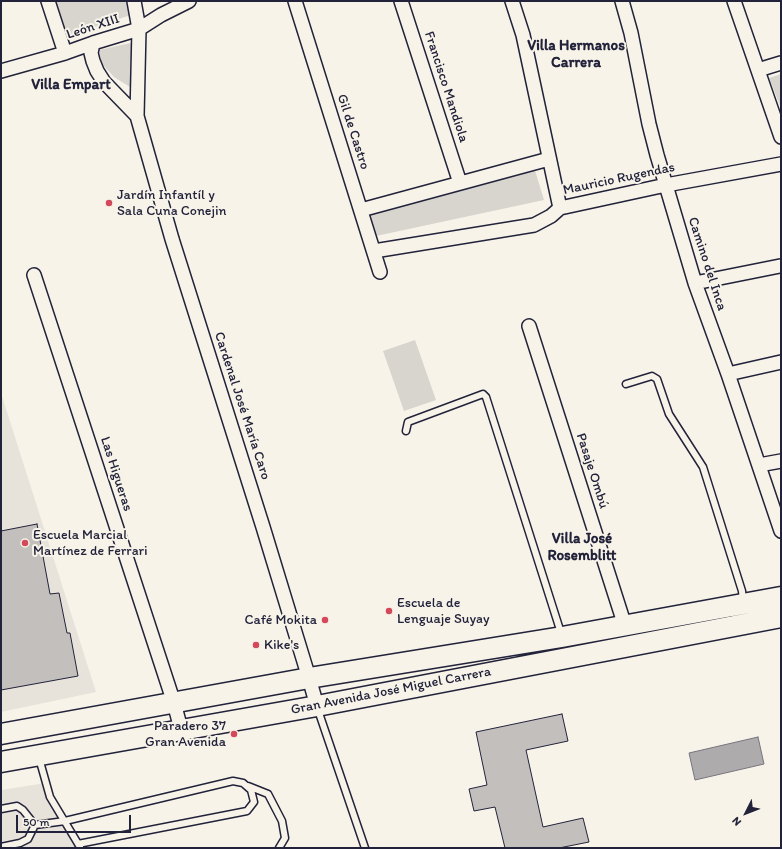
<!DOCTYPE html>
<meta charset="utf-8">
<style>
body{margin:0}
#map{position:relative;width:782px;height:849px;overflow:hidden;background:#f7f3e8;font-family:Itim,sans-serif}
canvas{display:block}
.frame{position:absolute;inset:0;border:2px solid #22223b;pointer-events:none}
.north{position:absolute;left:726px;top:793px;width:40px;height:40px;-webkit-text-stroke:3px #f7f3e8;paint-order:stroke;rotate:228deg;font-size:11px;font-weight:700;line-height:16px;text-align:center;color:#22223b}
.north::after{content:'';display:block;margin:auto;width:14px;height:18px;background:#22223b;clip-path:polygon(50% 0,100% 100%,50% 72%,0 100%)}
.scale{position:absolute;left:16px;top:815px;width:115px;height:18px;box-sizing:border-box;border:2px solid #22223b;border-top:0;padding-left:5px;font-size:12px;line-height:14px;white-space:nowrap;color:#22223b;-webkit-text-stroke:3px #f7f3e8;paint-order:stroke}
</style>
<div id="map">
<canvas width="782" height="849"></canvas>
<div class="frame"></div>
<div class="north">N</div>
<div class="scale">50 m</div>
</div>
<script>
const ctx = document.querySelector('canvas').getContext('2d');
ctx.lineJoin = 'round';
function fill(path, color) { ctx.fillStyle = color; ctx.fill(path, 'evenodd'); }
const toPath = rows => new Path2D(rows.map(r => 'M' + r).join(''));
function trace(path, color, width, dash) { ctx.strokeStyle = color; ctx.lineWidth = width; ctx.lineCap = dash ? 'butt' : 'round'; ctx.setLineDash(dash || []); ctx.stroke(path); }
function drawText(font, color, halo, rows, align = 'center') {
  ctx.font = font + ' Itim,sans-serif'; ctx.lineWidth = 4; ctx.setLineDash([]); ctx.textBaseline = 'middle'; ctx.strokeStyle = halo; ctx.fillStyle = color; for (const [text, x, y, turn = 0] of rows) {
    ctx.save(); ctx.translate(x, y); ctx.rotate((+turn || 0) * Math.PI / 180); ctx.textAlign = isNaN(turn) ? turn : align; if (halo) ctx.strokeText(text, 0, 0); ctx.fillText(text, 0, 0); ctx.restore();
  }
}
fill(toPath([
 [1,393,96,692,1,712],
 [46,783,50,797,80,848,1,848,1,790]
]), '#e7e3db');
fill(toPath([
 [48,1,130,1,134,14,60,38],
 [135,42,130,87,114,77,102,64,99,50],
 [781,74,781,108,769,78],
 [534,167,544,200,376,236,369,214],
 [415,340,436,400,404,411,383,351]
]), '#d8d5cf');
const water = toPath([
 [758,737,764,764,695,780,689,753,758,737]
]);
fill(water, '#aeabad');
trace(water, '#76747f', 1);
const building = toPath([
 [37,524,50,594,59,593,67,633,70,633,78,676,1,690,1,531,37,524],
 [562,714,568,741,526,750,543,827,583,818,589,842,559,848,505,848,495,807,474,811,469,789,487,785,476,732,562,714]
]);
fill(building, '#c2bfbd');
trace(building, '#22223b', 1);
const service = toPath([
 [626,384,652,376,657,379,669,414,703,467,742,591,743,601],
 [406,431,408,422,483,394,486,397,561,633],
 [318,710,365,848],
 [39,758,50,797,80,847],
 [248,786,268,794,282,821,285,838,279,848],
 [1,809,17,806,23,810,35,825],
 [35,825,65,821,233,781,243,783,251,790,254,802,247,811,78,844],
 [1,847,20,843,28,839,35,825]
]);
const minor = toPath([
 [48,1,65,53],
 [134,1,139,29,137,116,172,239,263,527,309,678,317,706],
 [295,1,380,272],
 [401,1,460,183],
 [512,1,523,35,560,208],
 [622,1,631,33,649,124,657,155,695,283,728,374,781,531],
 [734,1,781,137],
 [93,43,91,53,93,61,97,71,104,82,137,116],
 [758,70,781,63],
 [1,71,65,53,93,43,139,29,161,15,189,1],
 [361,210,549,159],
 [374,251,534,225,551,216,560,208,666,185,781,164],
 [34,275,174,703,181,729],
 [695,283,780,266],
 [529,326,625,626],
 [728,374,781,362],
 [759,465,781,461]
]);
const primary = toPath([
 [1,734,309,678,562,637,781,597],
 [1,762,317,706,781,617]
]);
trace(service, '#22223b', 9);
trace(minor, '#22223b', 16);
trace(primary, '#22223b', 23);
trace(service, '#f7f3e8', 6);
trace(minor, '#f7f3e8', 13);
trace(primary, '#f7f3e8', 20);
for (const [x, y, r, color] of [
 [109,203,4,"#d1495b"],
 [25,543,4,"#d1495b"],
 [389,611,4,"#d1495b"],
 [325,620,4,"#d1495b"],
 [256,645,4,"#d1495b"],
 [234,734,4,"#d1495b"]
]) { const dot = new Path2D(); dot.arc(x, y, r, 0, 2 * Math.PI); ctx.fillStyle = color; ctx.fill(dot); trace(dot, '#f7f3e8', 1.5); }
drawText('14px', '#22223b', '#f7f3e8', [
 ["León XIII",93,27,-18],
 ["Francisco Mandiola",446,87,72],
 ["Gil de Castro",353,132,72],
 ["Mauricio Rugendas",619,179,-12],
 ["Camino del Inca",707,264,72],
 ["Cardenal José María Caro",242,406,72],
 ["Pasaje Ombú",592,471,72],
 ["Las Higueras",116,474,72],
 ["Gran Avenida José Miguel Carrera",391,691,-11]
]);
drawText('14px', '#22223b', '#f7f3e8', [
 ["Jardín Infantíl y",117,195],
 ["Sala Cuna Conejin",117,211],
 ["Escuela Marcial",33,535],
 ["Martínez de Ferrari",33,551],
 ["Escuela de",397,603],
 ["Lenguaje Suyay",397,619],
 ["Café Mokita",317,620,"right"],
 ["Kike's",264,645],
 ["Paradero 37",226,726,"right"],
 ["Gran Avenida",226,742,"right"]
], 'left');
drawText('bold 15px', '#22223b', '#f7f3e8', [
 ["Villa Hermanos",576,46],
 ["Carrera",576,63],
 ["Villa Empart",71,85],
 ["Villa José",582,539],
 ["Rosemblitt",582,556]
]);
</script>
